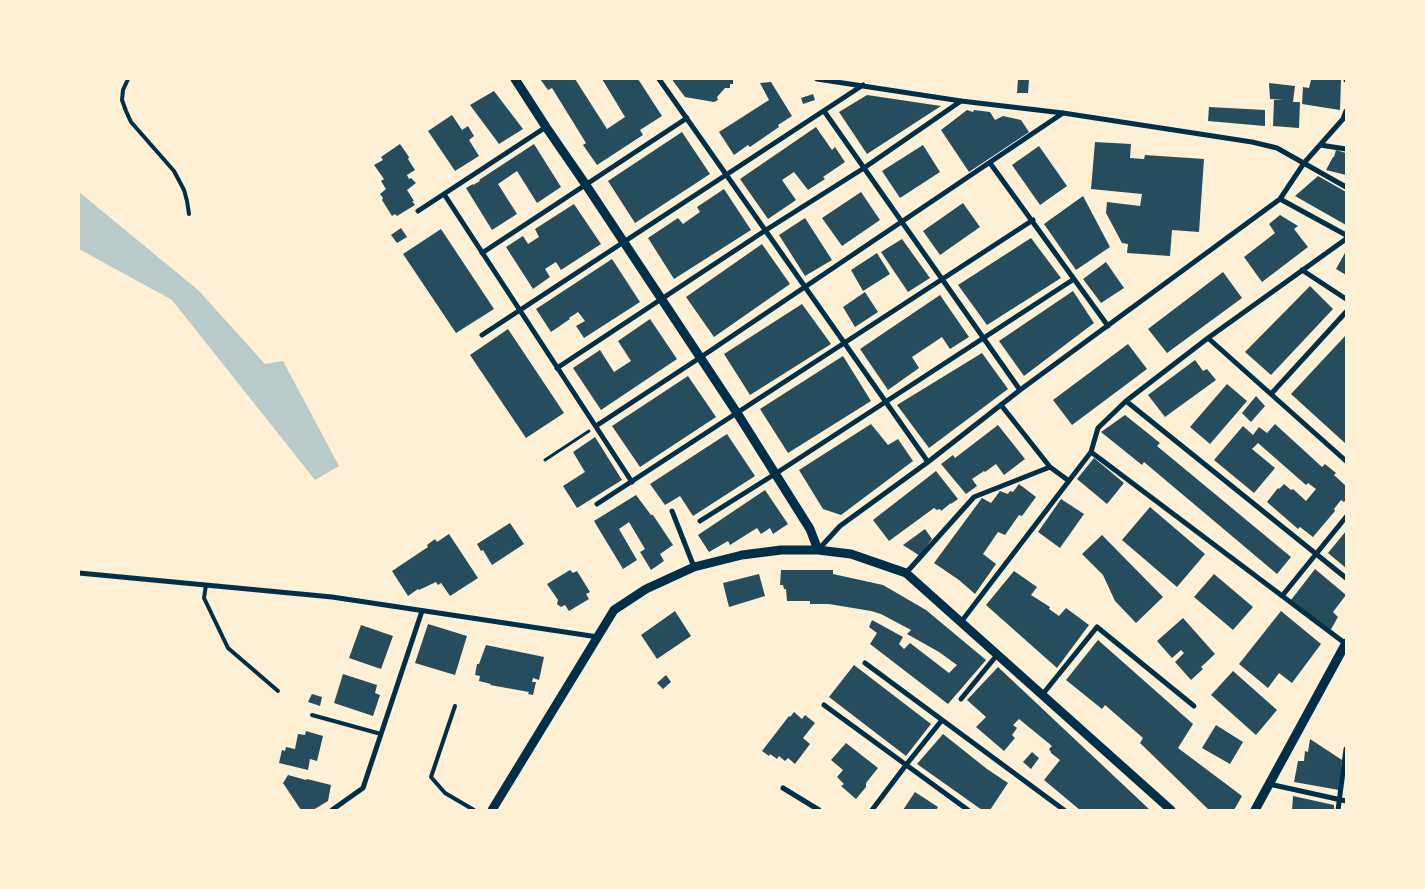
<!DOCTYPE html>
<style>
body{margin:0}
#map{position:relative;width:1425px;height:889px;overflow:hidden;background:#fdf0d5;font-family:Figtree,sans-serif}
canvas{display:block}
.frame{position:absolute;inset:0;border:80px solid #fdf0d5;pointer-events:none}
</style>
<div id="map">
<canvas width="1425" height="889"></canvas>
<div class="frame"></div>
</div>
<script>
const ctx = document.querySelector('canvas').getContext('2d');
ctx.lineJoin = 'round';
function fill(path, color) { ctx.fillStyle = color; ctx.fill(path, 'evenodd'); }
const toPath = rows => new Path2D(rows.map(r => 'M' + r).join(''));
function trace(path, color, width, dash) { ctx.strokeStyle = color; ctx.lineWidth = width; ctx.lineCap = dash ? 'butt' : 'round'; ctx.setLineDash(dash || []); ctx.stroke(path); }
fill(toPath([
 [79,192,198,290,265,364,283,361,339,466,315,480,172,300,79,249]
]), '#b9caca');
fill(toPath([
 [540,79,575,79,607,129,625,117,602,79,638,79,662,116,640,130,643,135,597,165,583,145,586,143,552,88,548,90],
 [673,79,728,79,733,80,733,84,730,84,730,88,725,88,717,97,718,100,714,102,685,97,673,81],
 [1018,79,1029,79,1028,93,1017,93],
 [1319,79,1340,79,1341,80,1340,110,1302,104,1303,87,1309,88,1311,80],
 [771,82,792,116,778,125,779,127,750,147,748,145,734,155,719,132,769,100,760,83],
 [1269,83,1295,86,1293,102,1300,102,1299,128,1273,126,1274,100,1284,100,1270,99],
 [494,91,523,129,499,144,470,105],
 [813,94,815,100,803,104,801,98],
 [867,95,941,106,867,154,839,112],
 [1209,107,1265,110,1265,126,1208,121],
 [967,110,973,112,974,110,990,112,995,120,1003,116,1021,120,1029,132,969,172,941,130],
 [452,115,462,130,468,126,474,136,469,140,479,156,455,171,428,131],
 [816,127,832,150,835,147,845,162,823,177,825,179,808,190,794,172,782,180,796,200,768,219,740,179],
 [682,132,710,174,635,223,608,181],
 [1095,142,1131,144,1130,158,1144,159,1145,155,1204,159,1199,232,1172,230,1170,256,1127,253,1128,244,1122,243,1106,213,1107,202,1140,206,1142,194,1091,189],
 [400,144,409,157,408,159,415,170,407,175,409,179,411,178,416,183,407,190,414,201,412,201,415,205,397,216,395,214,392,216,382,200,383,198,380,194,386,189,381,181,384,179,374,165,383,160,381,157],
 [534,144,561,187,537,203,517,171,498,184,517,214,492,230,466,188,473,184,473,185,480,181,479,180],
 [923,145,940,172,900,198,882,171],
 [1039,146,1067,186,1040,205,1012,165],
 [1336,150,1346,153,1346,175,1326,170,1333,157,1334,157],
 [1318,176,1346,192,1346,225,1295,196],
 [724,189,751,230,674,279,648,238,678,218,683,224,700,212,697,207],
 [861,192,880,220,842,246,822,218],
 [1083,196,1110,247,1076,270,1044,224],
 [963,203,980,227,940,255,923,231],
 [574,204,601,244,561,270,556,262,545,269,550,277,533,289,506,247,523,236,528,244,539,237,535,229],
 [1280,215,1298,226,1294,229,1308,247,1262,282,1244,257,1275,233,1269,224],
 [805,218,832,260,805,276,779,235],
 [401,228,407,237,397,243,391,235],
 [441,229,494,309,456,333,403,254],
 [1031,238,1061,278,987,325,958,285],
 [902,239,930,278,908,292,881,252],
 [762,244,790,284,714,337,686,297],
 [1346,251,1346,275,1336,269],
 [877,253,890,274,863,291,851,270],
 [612,259,640,302,584,338,576,326,585,321,578,312,569,318,570,319,551,332,536,309],
 [1106,262,1124,288,1101,303,1083,279],
 [1223,272,1242,298,1167,353,1148,329],
 [1310,286,1333,309,1271,375,1245,352],
 [1073,291,1094,323,1024,376,999,341],
 [865,292,878,312,855,327,843,307],
 [940,295,969,337,950,349,942,337,912,357,919,368,888,390,860,349],
 [802,304,831,344,750,395,724,354],
 [650,319,677,359,601,410,573,368,600,350,614,372,631,361,618,341],
 [508,329,564,413,526,438,470,355],
 [1346,335,1346,444,1291,394],
 [1128,344,1147,369,1072,425,1053,400],
 [982,353,1008,389,929,448,897,405],
 [843,356,871,401,788,453,760,409],
 [1195,360,1203,371,1207,369,1216,380,1165,417,1148,395],
 [688,376,716,417,640,467,612,426],
 [1227,384,1247,401,1210,444,1190,427],
 [1256,396,1265,406,1251,422,1242,413],
 [1125,415,1160,443,1157,446,1291,557,1277,574,1144,462,1142,465,1101,432],
 [871,424,888,445,898,439,913,461,841,515,823,509,799,470],
 [1275,424,1322,467,1325,464,1336,473,1334,475,1346,486,1346,500,1344,502,1341,500,1334,509,1335,511,1313,537,1300,527,1298,529,1267,502,1278,488,1279,489,1284,484,1291,490,1293,489,1306,501,1316,489,1308,483,1306,485,1258,443,1252,449,1275,468,1254,493,1214,460,1243,426,1253,435,1259,427,1267,433],
 [998,425,1025,459,1004,475,996,464,985,472,984,471,972,479,977,486,966,494,941,464,953,455,955,458],
 [727,434,755,476,693,516,680,496,665,505,650,484],
 [595,437,622,480,577,508,563,486,585,472,573,452],
 [1094,458,1124,483,1107,504,1077,479],
 [936,471,958,499,951,504,951,503,941,511,940,509,937,510,934,508,889,541,873,520],
 [1019,484,1036,497,1022,516,1019,515,1005,535,998,532,983,554,996,564,975,594,959,580,934,563,982,498,991,503,1000,491,1008,494,1010,491,1013,492],
 [765,490,788,524,773,534,770,528,761,534,757,528,730,545,728,541,709,552,698,535],
 [636,495,651,515,653,515,673,545,660,554,664,561,651,570,640,552,645,549,629,522,619,529,637,560,623,569,594,521],
 [1061,499,1084,514,1060,548,1038,532],
 [1150,507,1205,554,1177,587,1122,540],
 [510,523,524,544,492,565,483,550,481,551,477,544],
 [925,529,932,539,920,556,903,545],
 [1346,531,1346,568,1328,553],
 [449,534,478,578,450,596,441,583,438,585,436,582,419,590,418,589,408,596,392,571,428,547,427,545,435,539,437,542],
 [1102,535,1163,597,1136,623,1115,601,1103,575,1082,554],
 [1315,569,1346,595,1333,612,1338,617,1330,631,1291,600],
 [570,570,573,573,577,571,590,592,586,594,589,599,569,611,565,605,561,607,557,604,558,600,547,584],
 [781,570,833,570,833,574,883,585,926,610,986,660,948,704,870,644,877,633,869,627,872,620,903,637,899,644,904,649,910,643,949,673,957,665,939,652,907,634,911,630,881,614,871,611,829,604,810,604,810,601,787,601,786,589,784,589,783,585,780,585],
 [1014,571,1037,587,1031,595,1050,607,1049,609,1059,616,1066,608,1089,625,1057,668,986,605],
 [759,574,765,596,729,607,723,583],
 [1214,574,1253,607,1233,630,1194,597],
 [675,611,691,636,657,659,641,635],
 [1281,611,1321,644,1292,683,1279,673,1268,688,1239,664],
 [1183,618,1215,654,1201,667,1203,669,1191,680,1175,662,1184,653,1181,650,1172,658,1157,641],
 [428,624,467,636,455,675,415,663],
 [361,625,393,636,381,669,349,658],
 [1098,640,1193,724,1178,748,1242,796,1234,810,1209,810,1140,743,1143,738,1105,705,1102,709,1066,680],
 [486,645,544,657,539,680,533,678,532,682,536,682,533,695,528,694,529,692,490,685,491,684,479,681,480,676,475,675,477,664,479,664],
 [854,665,931,724,906,756,829,697],
 [998,667,1150,810,1080,810,1044,780,1060,760,1051,753,1051,752,1049,749,1052,746,1019,719,1013,725,1017,728,1012,735,1015,738,1004,751,976,727,986,717,967,700],
 [1233,671,1277,710,1256,735,1211,695],
 [343,674,377,685,375,693,380,695,373,716,334,703],
 [666,675,671,682,663,689,657,683],
 [312,694,322,697,320,706,308,702],
 [794,712,802,719,805,715,815,723,803,738,810,744,795,764,788,758,785,761,779,756,777,759,770,754,769,756,762,751,789,716,790,717],
 [1216,725,1243,742,1230,764,1202,748],
 [306,731,323,736,317,761,310,759,308,770,279,763,282,750,285,751,286,747,295,749,298,734,305,735],
 [943,734,987,769,1008,783,990,810,982,810,917,764],
 [1310,739,1342,760,1339,790,1294,782,1298,761,1304,761,1305,751,1308,752],
 [846,743,878,768,866,783,866,787,856,799,841,786,844,784,837,777,843,770,831,760],
 [1032,752,1039,758,1031,769,1023,762],
 [288,775,306,780,307,779,331,785,328,801,313,810,301,810,283,783],
 [915,792,938,807,936,810,903,810],
 [1293,796,1334,805,1334,810,1292,810]
]), '#264d5e');
trace(toPath([
 [545,460,589,431]
]), '#003049', 3);
trace(toPath([
 [128,79,123,90,122,100,126,111,131,122,174,171,184,190,187,201,189,214],
 [206,585,204,598,228,648,278,691],
 [455,706,431,777,445,793,474,810],
 [312,715,381,734]
]), '#003049', 4);
trace(toPath([
 [659,79,928,462],
 [817,79,961,101,1063,113,1252,142,1277,148,1346,187],
 [1346,79,1346,80],
 [824,111,1020,390],
 [1320,145,1346,149],
 [990,163,1108,326],
 [444,194,632,482],
 [1280,199,1346,235],
 [418,211,546,127],
 [482,253,687,118],
 [1302,270,1346,299],
 [482,335,863,85],
 [1208,338,1346,461],
 [557,368,766,230,864,168,961,101],
 [1271,394,1346,312],
 [1126,401,1346,578],
 [1001,405,1050,467,1069,481],
 [596,426,701,357,1063,113],
 [1091,452,1346,644],
 [597,504,1033,220],
 [672,511,694,567],
 [700,521,775,474,1074,279],
 [818,550,840,526,928,462,1020,390,1280,199,1304,163,1343,119,1346,111],
 [79,573,332,597,598,637],
 [906,573,974,497,1050,467],
 [1282,596,1346,517],
 [961,622,1091,452,1098,428,1126,401,1208,338,1346,239],
 [865,663,1064,810],
 [1042,695,1097,627,1194,706],
 [961,699,997,655],
 [824,705,968,810],
 [1269,784,1346,801],
 [783,788,819,810],
 [332,810,363,788,422,611],
 [872,810,906,765,942,720],
 [1338,810,1346,749]
]), '#003049', 5);
trace(toPath([
 [515,79,546,127,586,185,737,413,810,529,818,550],
 [492,810,614,610,646,589,694,567,742,555,781,550,818,550,851,554,906,573,1171,810],
 [1255,810,1346,643]
]), '#003049', 9);
</script>
